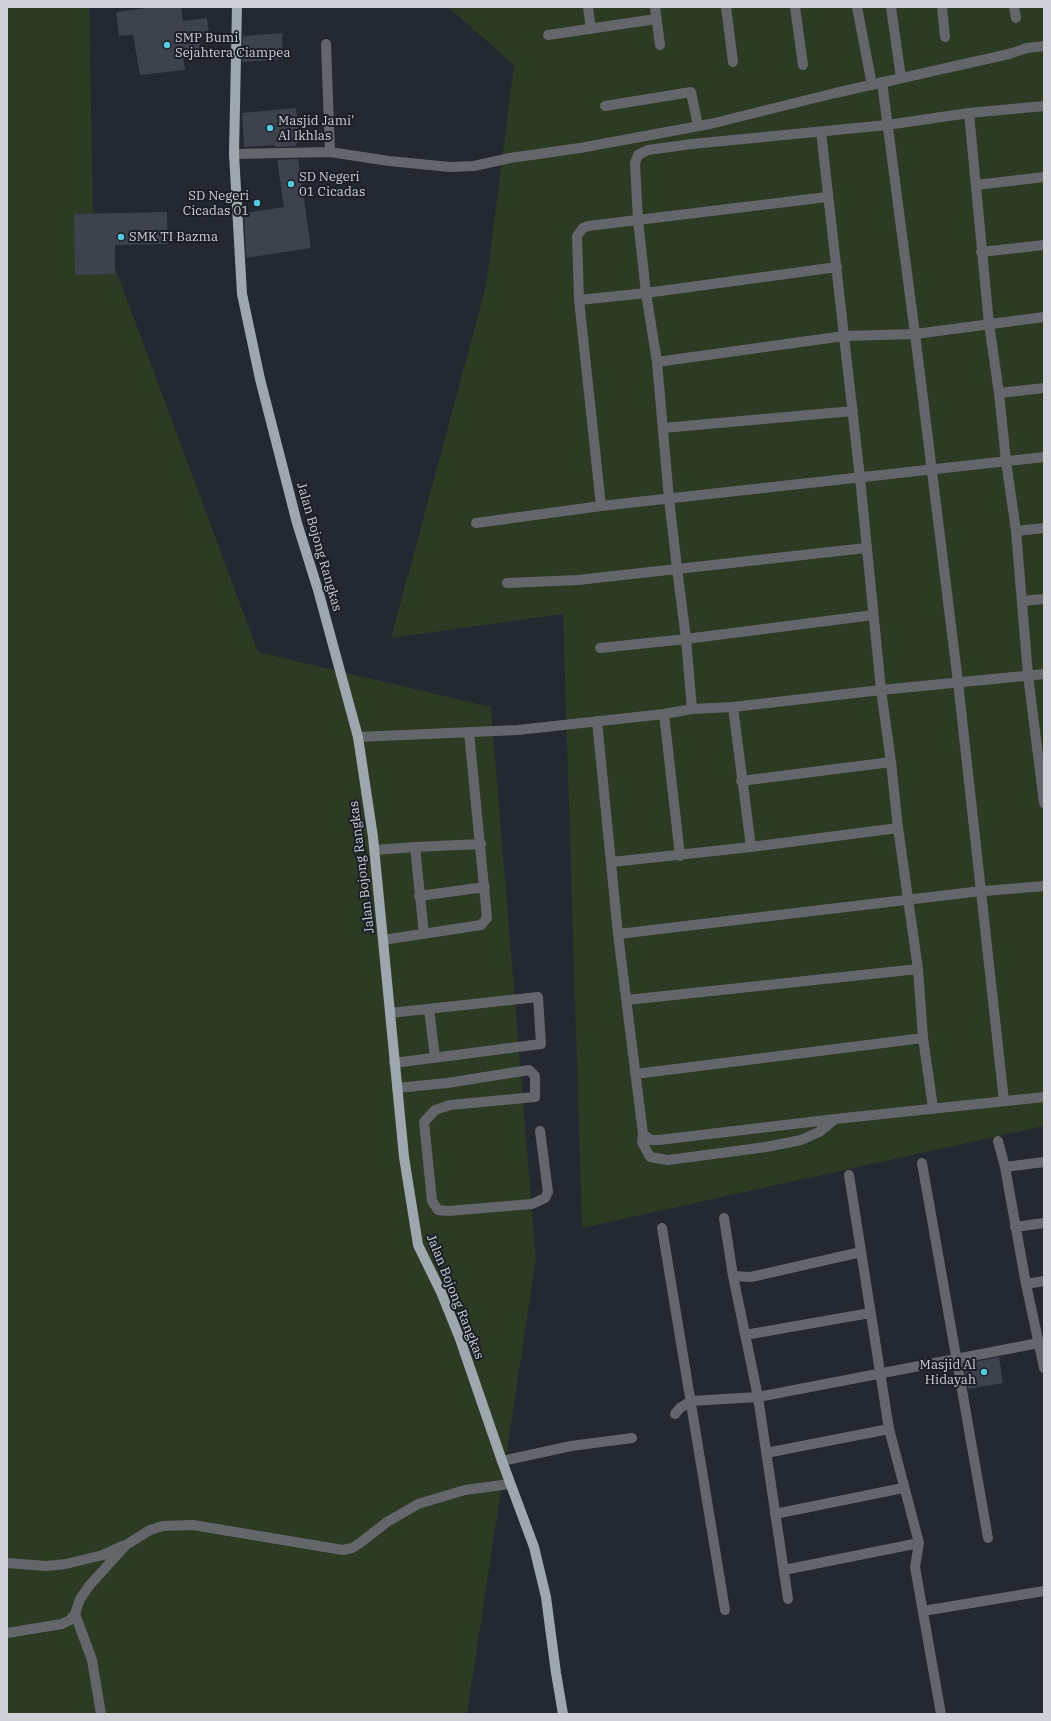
<!DOCTYPE html>
<style>
body{margin:0}
#map{position:relative;width:1051px;height:1721px;overflow:hidden;background:#232831;font-family:"IBM Plex Serif",serif}
canvas{display:block}
.frame{position:absolute;inset:0;border:8px solid #ced2d8;pointer-events:none}
</style>
<div id="map">
<canvas width="1051" height="1721"></canvas>
<div class="frame"></div>
</div>
<script>
const ctx = document.querySelector('canvas').getContext('2d');
ctx.lineJoin = 'round';
function fill(path, color) { ctx.fillStyle = color; ctx.fill(path, 'evenodd'); }
const toPath = rows => new Path2D(rows.map(r => 'M' + r).join(''));
function trace(path, color, width, dash) { ctx.strokeStyle = color; ctx.lineWidth = width; ctx.lineCap = dash ? 'butt' : 'round'; ctx.setLineDash(dash || []); ctx.stroke(path); }
function drawText(font, color, halo, rows, align = 'center') {
  ctx.font = font + ' "IBM Plex Serif",serif'; ctx.lineWidth = 4; ctx.setLineDash([]); ctx.textBaseline = 'middle'; ctx.strokeStyle = halo; ctx.fillStyle = color; for (const [text, x, y, turn = 0] of rows) {
    ctx.save(); ctx.translate(x, y); ctx.rotate((+turn || 0) * Math.PI / 180); ctx.textAlign = isNaN(turn) ? turn : align; if (halo) ctx.strokeText(text, 0, 0); ctx.fillText(text, 0, 0); ctx.restore();
  }
}
fill(toPath([
 [7,7,89,7,93,208,258,652,491,707,536,1259,467,1714,7,1714],
 [448,7,1044,7,1044,1126,582,1228,563,614,391,638,486,286,514,65]
]), '#2d3a24');
fill(toPath([
 [155,7,181,7,183,21,207,18,209,35,199,36,201,54,183,56,185,70,140,75,133,35,119,36,116,12],
 [282,33,283,59,242,62,243,36],
 [296,108,299,143,296,143,296,146,275,147,275,145,244,147,242,113],
 [298,159,311,248,246,258,244,213,284,207,277,160],
 [167,212,168,244,115,245,115,274,75,275,74,214],
 [999,1357,1003,1383,968,1389,964,1364]
]), '#3d424c');
trace(toPath([
 [588,7,591,29],
 [655,7,660,45],
 [726,7,733,62],
 [795,7,803,65],
 [857,7,872,85],
 [891,7,901,78],
 [942,7,945,37],
 [1014,7,1016,18],
 [548,35,656,19],
 [326,44,330,152],
 [882,82,915,334,958,682,1004,1101],
 [605,106,691,92,698,126],
 [969,113,989,324,999,393,1006,461,1016,531,1028,675,1044,803],
 [821,132,860,478,881,690,891,762,898,828,918,969,923,1038,933,1108],
 [234,154,330,152,389,161,450,167,474,166,510,158,580,148,710,124,835,93,1009,54,1027,48,1044,46],
 [976,185,1044,177],
 [981,252,1044,245],
 [579,300,646,293,837,267],
 [657,362,844,336,915,334,1044,317],
 [999,393,1044,388],
 [663,428,853,411],
 [601,506,579,300,577,236,583,228,588,226,827,197],
 [476,523,601,506,1044,457],
 [1016,531,1044,528],
 [507,583,578,580,866,548],
 [1022,601,1044,599],
 [600,648,686,639,873,615],
 [733,707,751,847],
 [692,709,686,639,677,568,669,499,657,362,646,293,638,220,635,163,638,155,648,150,692,144,887,125,969,113,1044,106],
 [664,714,680,856],
 [597,721,618,934,643,1134,651,1140,659,1140,835,1119,1044,1097],
 [358,737,518,730,664,714,692,709,733,707,881,690,1044,674],
 [741,781,891,762],
 [375,850,415,847],
 [612,862,751,847,898,828],
 [419,896,485,887],
 [424,934,415,847,481,844],
 [618,934,973,892,1044,886],
 [383,940,481,925,487,918,469,732],
 [627,1000,918,969],
 [429,1009,435,1057],
 [390,1013,538,997,541,1044,394,1063],
 [635,1074,923,1038],
 [397,1088,447,1083,529,1070,535,1076,535,1097,450,1105,435,1110,424,1122,432,1201,438,1210,448,1211,532,1204,545,1198,548,1192,540,1131],
 [643,1134,642,1142,650,1157,668,1160,766,1147,801,1140,819,1132,835,1119],
 [998,1141,1005,1167,1026,1284,1044,1368],
 [922,1163,988,1538],
 [1005,1167,1044,1162],
 [849,1175,889,1429,919,1543,915,1567,941,1714],
 [724,1218,733,1276],
 [1015,1227,1044,1223],
 [662,1228,725,1610],
 [1026,1284,1044,1281],
 [745,1335,870,1313],
 [675,1414,680,1408,691,1401,758,1397,1044,1342],
 [766,1453,889,1429],
 [502,1461,571,1446,632,1438],
 [775,1514,903,1488],
 [7,1563,46,1566,66,1564,103,1555,122,1546],
 [784,1570,919,1543],
 [788,1599,758,1397,733,1276,751,1277,861,1252],
 [923,1611,1044,1591],
 [75,1614,92,1660,101,1714],
 [7,1633,62,1624,70,1620,75,1614,80,1599,89,1586,126,1545,150,1530,163,1526,193,1525,343,1550,352,1548,360,1543,387,1522,418,1504,465,1490,510,1484]
]), '#63676b', 10);
trace(toPath([
 [237,7,234,154,242,294,260,379,297,523,318,590,358,737,373,837,404,1157,418,1245,441,1292,460,1339,502,1461,534,1547,546,1597,556,1673,563,1714]
]), '#9ea6ae', 10);
for (const [x, y, r, color] of [
 [167,45,4,"#54cadd"],
 [270,128,4,"#54cadd"],
 [291,184,4,"#54cadd"],
 [257,203,4,"#54cadd"],
 [121,237,4,"#54cadd"],
 [984,1372,4,"#54cadd"]
]) { const dot = new Path2D(); dot.arc(x, y, r, 0, 2 * Math.PI); ctx.fillStyle = color; ctx.fill(dot); trace(dot, '#1a1e27', 1.5); }
drawText('13px', '#ced2d8', '#1a1e27', [
 ["SMP Bumi",175,38],
 ["Sejahtera Ciampea",175,53],
 ["Masjid Jami'",278,121],
 ["Al Ikhlas",278,136],
 ["SD Negeri",299,177],
 ["01 Cicadas",299,192],
 ["SD Negeri",249,196,"right"],
 ["Cicadas 01",249,211,"right"],
 ["SMK TI Bazma",129,237],
 ["Masjid Al",976,1365,"right"],
 ["Hidayah",976,1380,"right"]
], 'left');
drawText('13px', '#ced2d8', '#1a1e27', [
 ["Jalan Bojong Rangkas",319,547,74],
 ["Jalan Bojong Rangkas",362,867,-97],
 ["Jalan Bojong Rangkas",455,1297,68]
]);
</script>
